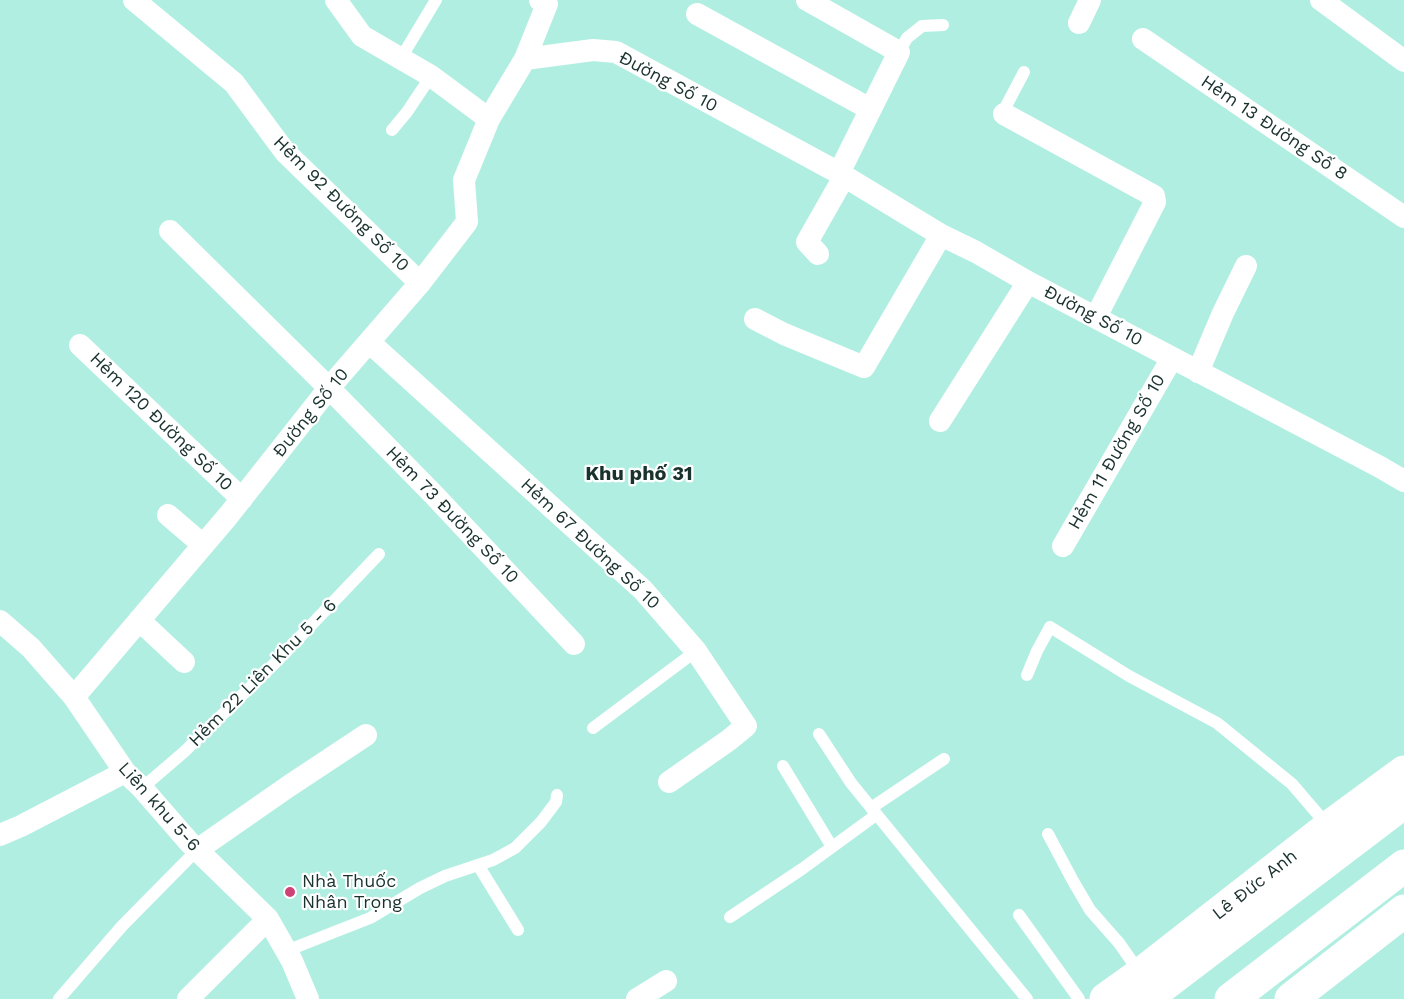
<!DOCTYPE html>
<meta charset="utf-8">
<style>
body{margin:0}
canvas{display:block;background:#b0eee2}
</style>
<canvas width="1404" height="999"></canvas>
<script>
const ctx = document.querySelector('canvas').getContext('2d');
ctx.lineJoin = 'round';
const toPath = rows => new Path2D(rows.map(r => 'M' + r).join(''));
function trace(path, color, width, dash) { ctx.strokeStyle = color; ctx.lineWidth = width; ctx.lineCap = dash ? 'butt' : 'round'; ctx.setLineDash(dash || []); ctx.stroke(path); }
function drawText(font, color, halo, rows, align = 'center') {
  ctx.font = font + ' "Work Sans",sans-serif'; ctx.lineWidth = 4.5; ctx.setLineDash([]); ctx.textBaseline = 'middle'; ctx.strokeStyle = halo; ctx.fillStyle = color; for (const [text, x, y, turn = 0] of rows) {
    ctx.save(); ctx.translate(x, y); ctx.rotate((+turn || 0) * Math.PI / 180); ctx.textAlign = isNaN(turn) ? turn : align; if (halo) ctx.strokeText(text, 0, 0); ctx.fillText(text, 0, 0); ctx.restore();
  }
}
trace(toPath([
 [899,52,907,38,922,26,943,25],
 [401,58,436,0],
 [1004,114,1004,110,1024,72],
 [392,130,407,112,431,76],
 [1027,675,1037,651,1050,627,1129,676,1217,723,1292,784,1328,826],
 [593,728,696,651],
 [819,734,851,783,1027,999],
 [783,766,832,847],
 [142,788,184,752,273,665,379,554],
 [871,808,944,759],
 [1048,834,1073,881,1090,910,1119,943,1140,973],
 [478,865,518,930],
 [1019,915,1079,999],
 [730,917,802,869,876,815],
 [286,951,370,918,420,888,445,876,493,860,515,848,541,822,556,802,557,795],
 [59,999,122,926,197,850]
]), '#fff', 12);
trace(toPath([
 [134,0,234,83,285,152,420,283],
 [336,0,362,36,431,76,489,119],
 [807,0,899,52,839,173],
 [1321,0,1404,61],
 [697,14,870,109],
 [1079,23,1090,0],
 [1143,39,1404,217],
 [525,59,547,4,540,0],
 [1004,114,1154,196,1155,202,1096,317],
 [170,231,329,388,434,495,574,644],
 [818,254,807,242,844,177],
 [755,319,784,334,864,367,941,235],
 [369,342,643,590,696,651,746,726,729,740,669,782],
 [80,345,242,499],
 [1198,372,1223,313,1246,266],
 [940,421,1028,282],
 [168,515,203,545],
 [1063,546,1172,358],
 [139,620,184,662],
 [0,621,31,648,74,697,125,772,142,788,189,842,268,919,292,961,308,999],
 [74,697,228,516,329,388,420,283,467,222,464,180,489,119,525,59,593,50,616,52,839,173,941,235,976,252,1028,282,1380,467,1404,481],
 [0,835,21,826,125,772],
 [197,850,289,786,366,735],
 [188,999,268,919],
 [637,999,666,981]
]), '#fff', 22);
trace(toPath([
 [1106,999,1141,974,1329,827,1404,772],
 [1145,999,1404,802],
 [1231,999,1404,866],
 [1291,999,1404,911]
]), '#fff', 33);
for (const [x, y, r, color] of [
 [290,892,6,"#ce4275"]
]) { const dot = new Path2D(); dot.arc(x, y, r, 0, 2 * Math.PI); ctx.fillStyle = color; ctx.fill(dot); trace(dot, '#fff', 2); }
drawText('18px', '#1a322e', '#fff', [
 ["Đường Số 10",668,82,28],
 ["Hẻm 13 Đường Số 8",1274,128,34],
 ["Hẻm 92 Đường Số 10",341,204,45],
 ["Đường Số 10",1093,316,28],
 ["Đường Số 10",311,413,-51],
 ["Hẻm 120 Đường Số 10",161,422,44],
 ["Hẻm 11 Đường Số 10",1117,452,-60],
 ["Hẻm 73 Đường Số 10",452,515,46],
 ["Hẻm 67 Đường Số 10",590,544,43],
 ["Hẻm 22 Liên Khu 5 - 6",263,673,-45],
 ["Liên khu 5-6",159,807,48],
 ["Lê Đức Anh",1255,885,-38]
]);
drawText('18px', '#1a322e', '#fff', [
 ["Nhà Thuốc",302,882],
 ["Nhân Trọng",302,903]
], 'left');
drawText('bold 20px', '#1a322e', '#fff', [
 ["Khu phố 31",639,474]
]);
</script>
